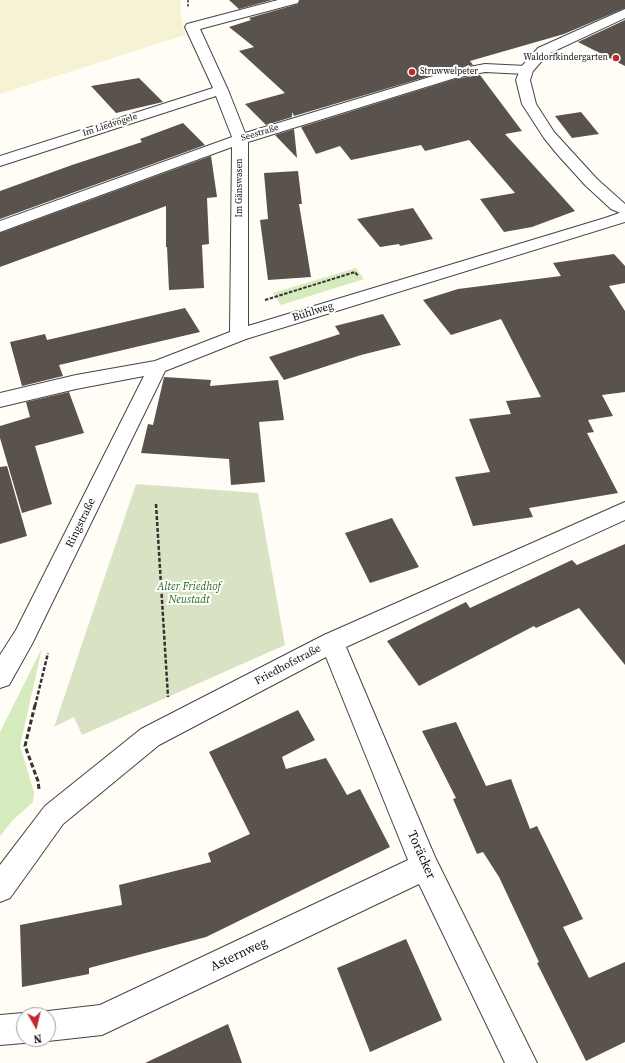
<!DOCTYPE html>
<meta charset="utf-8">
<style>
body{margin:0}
#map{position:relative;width:625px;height:1063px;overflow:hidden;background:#fffdf5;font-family:"Source Serif 4",serif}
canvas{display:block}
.north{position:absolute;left:16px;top:1007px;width:40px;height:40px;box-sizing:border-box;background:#fff;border:1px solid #a0a0a0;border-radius:50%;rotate:172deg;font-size:11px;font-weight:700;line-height:16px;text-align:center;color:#111}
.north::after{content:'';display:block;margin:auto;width:14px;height:18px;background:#c4262e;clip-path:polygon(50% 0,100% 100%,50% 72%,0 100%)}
</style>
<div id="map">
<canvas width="625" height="1063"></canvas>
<div class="north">N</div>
</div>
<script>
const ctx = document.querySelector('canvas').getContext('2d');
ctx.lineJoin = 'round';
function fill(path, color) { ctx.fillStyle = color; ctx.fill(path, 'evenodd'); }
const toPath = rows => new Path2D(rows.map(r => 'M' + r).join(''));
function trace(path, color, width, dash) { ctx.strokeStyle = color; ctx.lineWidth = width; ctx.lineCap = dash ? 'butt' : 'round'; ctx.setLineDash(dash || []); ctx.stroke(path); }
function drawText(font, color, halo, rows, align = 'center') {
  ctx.font = font + ' "Source Serif 4",serif'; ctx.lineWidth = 4; ctx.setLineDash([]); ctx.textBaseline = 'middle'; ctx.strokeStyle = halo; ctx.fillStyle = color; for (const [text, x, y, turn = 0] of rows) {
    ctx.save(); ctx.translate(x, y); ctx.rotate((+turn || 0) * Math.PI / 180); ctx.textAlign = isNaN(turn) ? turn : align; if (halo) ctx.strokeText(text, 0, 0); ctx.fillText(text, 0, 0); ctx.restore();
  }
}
fill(toPath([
 [0,0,181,0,180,11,185,35,0,94]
]), '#f6f3d4');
fill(toPath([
 [356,268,364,279,281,305,273,293],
 [42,648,20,746,34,792,33,802,12,821,0,836,0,732]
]), '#d5ebbd');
fill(toPath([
 [136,484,258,493,285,645,82,735,74,717,54,727]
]), '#d9e3c4');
fill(toPath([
 [229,0,272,0,239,9],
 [300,0,625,0,625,8,564,34,470,61,473,65,453,69,294,116,292,112,292,117,266,125,245,104,285,93,239,51,254,47,229,27,251,20,249,18,298,4],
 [625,20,625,66,578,42],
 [480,75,522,131,505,134,575,211,532,227,504,232,480,199,515,193,469,140,425,151,421,145,351,160,340,146,316,154,301,127,455,79],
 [139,78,163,102,116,113,91,86],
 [581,112,599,134,572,138,555,116],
 [183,123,205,145,0,219,0,191,72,165,142,142,140,139],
 [294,129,297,158,275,135],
 [211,156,217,197,207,198,209,244,202,245,204,288,169,290,167,247,166,247,166,206,0,267,0,233],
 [298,171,302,204,299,204,311,277,268,280,260,220,268,219,264,173],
 [413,208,433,239,400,246,399,244,380,247,357,219],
 [614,254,625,266,625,283,609,286,625,311,625,392,602,395,613,416,588,420,594,432,587,433,618,493,529,508,533,517,473,526,455,477,490,472,469,419,511,414,506,401,541,397,501,319,451,335,423,300,458,289,561,276,553,263],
 [185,308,200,332,59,365,63,376,22,386,10,342,45,334,47,340],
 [383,314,401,345,361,355,284,380,269,357,340,334,335,326],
 [164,377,211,380,210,386,278,380,284,420,259,422,265,482,231,485,229,459,141,453,148,424,153,425],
 [69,392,84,433,35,446,52,504,22,513,0,438,0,426,30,417,26,402],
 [7,466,27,536,0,544,0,467],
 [392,518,419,567,370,583,345,533],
 [625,544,625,665,579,608,536,628,534,626,419,686,387,641,466,602,470,608,572,560,577,565],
 [298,710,315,740,282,757,286,769,326,758,347,795,360,789,390,847,206,937,89,968,89,974,22,987,20,925,122,905,119,885,211,862,208,853,250,834,209,752],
 [456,722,486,786,511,779,530,829,537,826,583,919,563,927,589,978,625,962,625,1042,586,1061,537,963,539,962,499,877,483,852,477,854,453,799,456,798,422,731],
 [406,939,442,1020,370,1052,337,968],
 [228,1024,242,1063,145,1063]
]), '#5a524d');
const minor = toPath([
 [278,0,299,0,298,3,200,29,228,90,245,133,453,70,485,64,526,66,531,67,533,70,531,73,526,74,485,72,455,78,248,142,248,326,605,218,625,211,625,222,246,339,165,371,32,644,9,685,0,688,0,655,16,630,144,376,76,389,0,407,0,393,76,375,155,361,230,332,232,147,0,232,0,221,232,137,216,96,0,166,0,156,213,88,185,27,187,24,278,0],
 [625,502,625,520,346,647,435,857,537,1063,505,1063,419,884,102,1035,48,1041,43,1039,48,1039,48,1015,38,1015,48,1011,100,1005,408,860,326,657,159,745,63,824,10,898,0,902,0,865,45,806,141,729,324,635,625,502],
 [24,1013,29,1015,24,1015,24,1039,34,1039,24,1043,0,1045,0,1015,24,1013]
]);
const tertiary = toPath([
 [625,9,625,18,548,54,533,71,530,80,536,104,554,132,597,179,625,204,625,215,611,209,585,185,557,154,544,138,522,104,516,80,521,67,538,48,625,9]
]);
trace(minor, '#444', 2);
trace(tertiary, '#444', 2);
trace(toPath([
 [188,0,188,7]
]), '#333', 1.5, [2.5, 1.5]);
trace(toPath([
 [265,300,355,272,358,276]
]), '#333', 2, [3.5, 1.5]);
trace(toPath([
 [156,504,168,697],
 [35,706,48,653]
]), '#333', 2.5, [4, 2]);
trace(toPath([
 [35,705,25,746,38,781,39,789]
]), '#333', 3, [5, 2.5]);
fill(minor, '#fff');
fill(tertiary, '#fff');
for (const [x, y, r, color] of [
 [616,58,4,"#c4262e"],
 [412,72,4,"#c4262e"]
]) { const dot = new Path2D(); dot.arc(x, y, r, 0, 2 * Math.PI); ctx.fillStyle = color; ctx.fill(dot); trace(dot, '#fff', 1.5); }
drawText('9px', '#111', '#fff', [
 ["Waldorfkindergarten",608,58],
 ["Struwwelpeter",420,72,"left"]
], 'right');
drawText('9px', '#111', '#fff', [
 ["Im Liedvögele",110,125,-18],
 ["Seestraße",260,133,-17],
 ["Im Gänswasen",240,188,-90]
]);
drawText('11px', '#111', '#fff', [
 ["Bühlweg",313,312,-17],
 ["Ringstraße",81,523,-64],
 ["Friedhofstraße",288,665,-28]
]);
drawText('italic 11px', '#2f6b1f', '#fff', [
 ["Alter Friedhof",189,587],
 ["Neustadt",189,600]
]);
drawText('13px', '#111', '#fff', [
 ["Toräcker",421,855,66],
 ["Asternweg",239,955,-25]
]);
</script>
